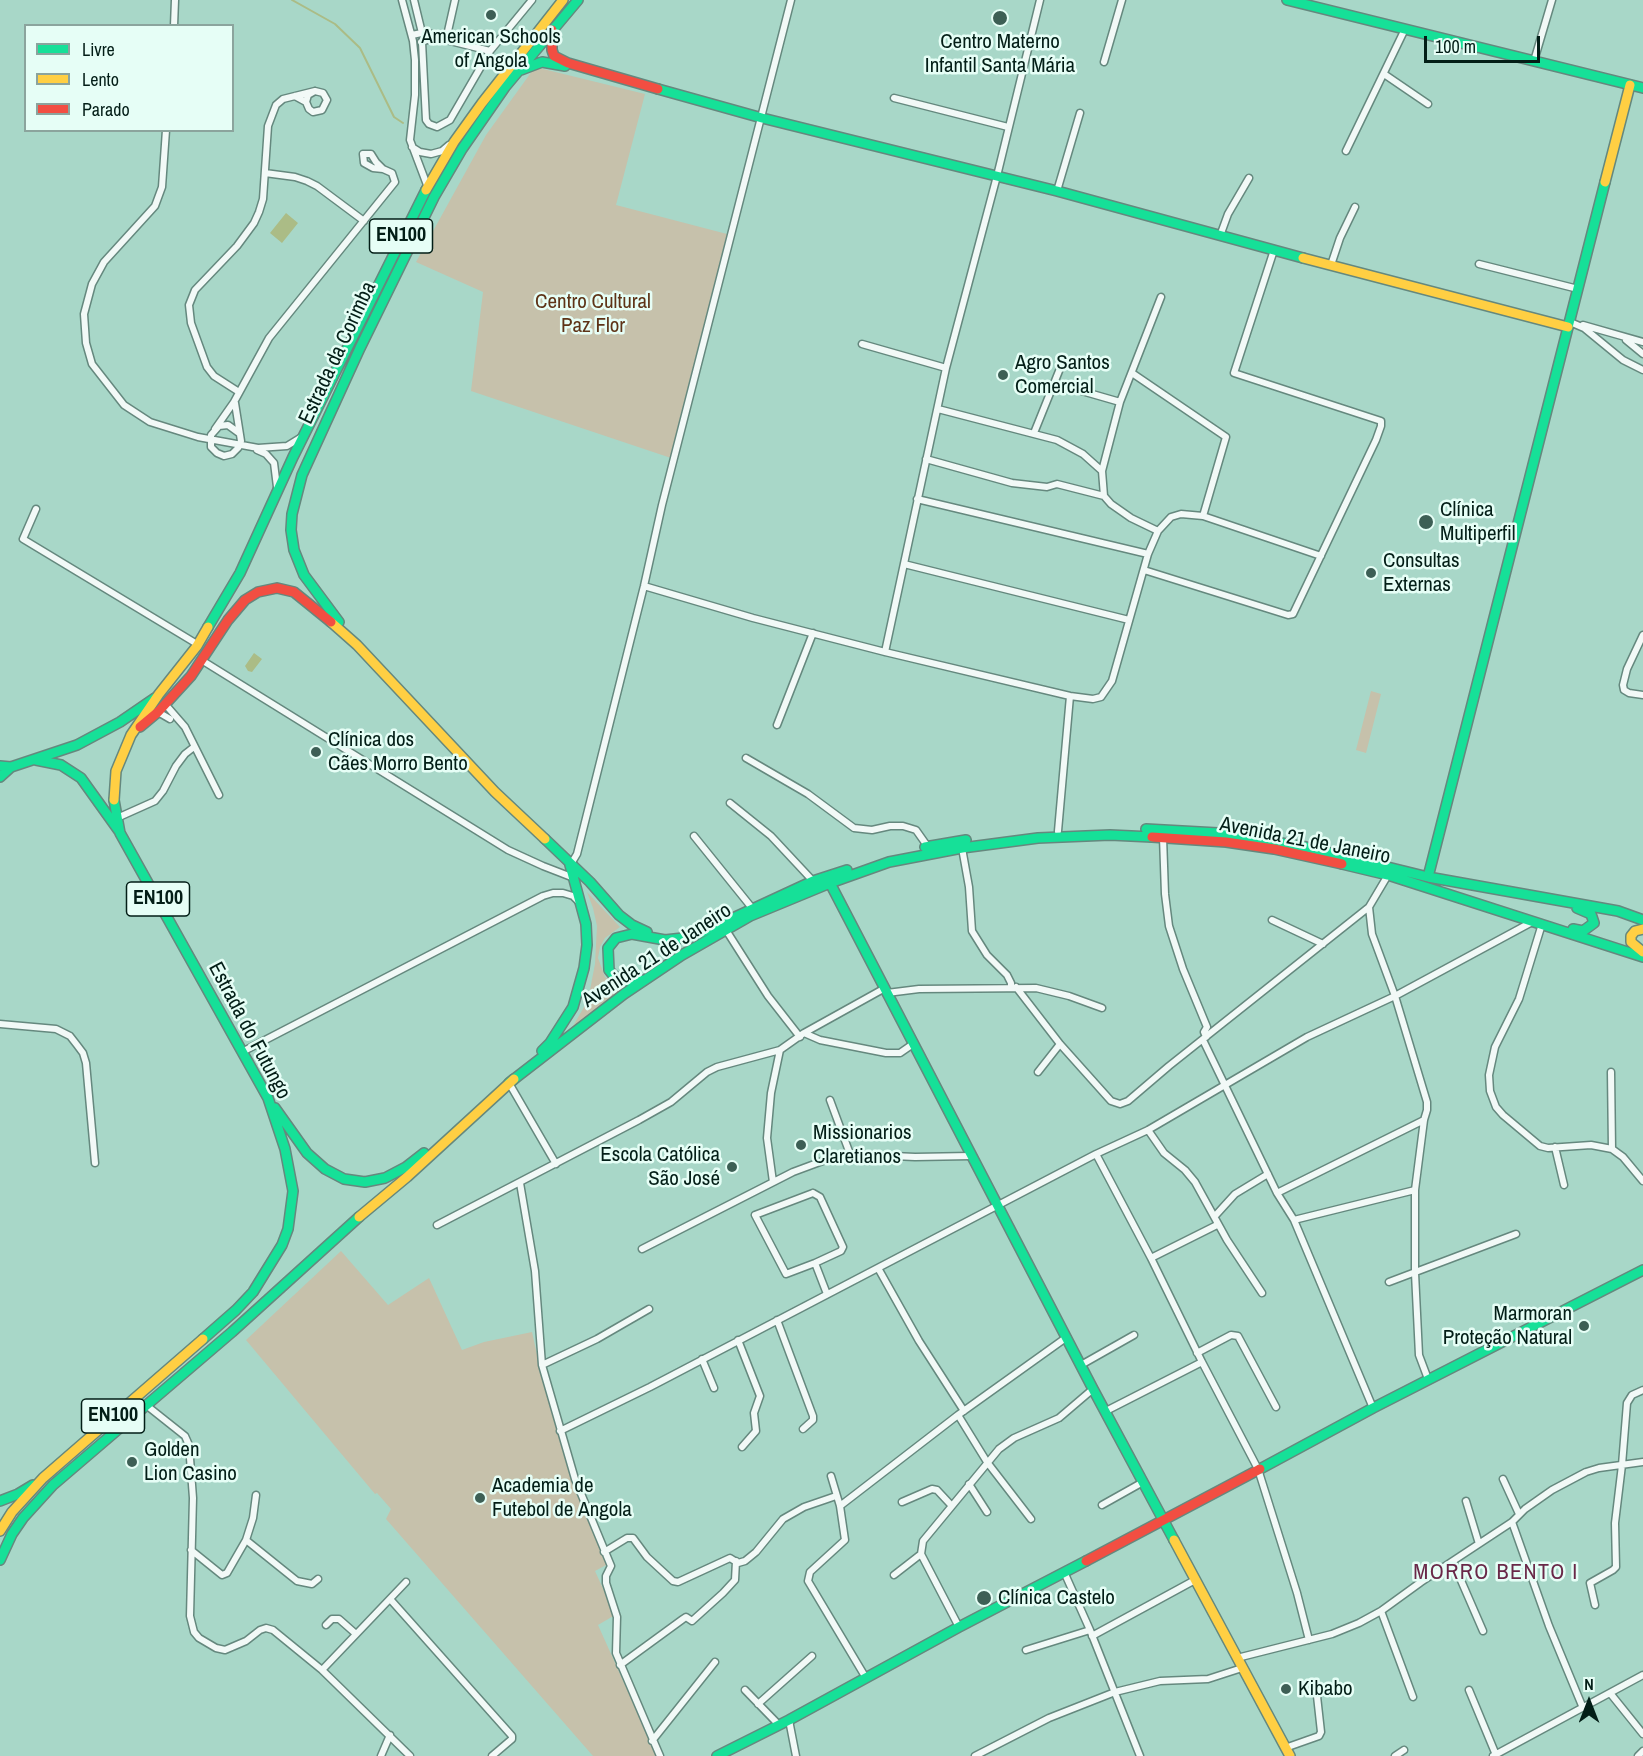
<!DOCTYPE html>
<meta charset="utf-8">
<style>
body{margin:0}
#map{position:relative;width:1643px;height:1756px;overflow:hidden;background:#a8d7c8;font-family:"Archivo Narrow",sans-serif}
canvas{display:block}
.legend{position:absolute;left:24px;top:24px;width:210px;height:108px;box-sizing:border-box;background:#e6fef6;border:2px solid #8ba49d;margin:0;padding:8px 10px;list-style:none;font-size:18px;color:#031e17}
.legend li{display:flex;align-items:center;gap:12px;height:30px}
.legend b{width:30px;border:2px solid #8ba49d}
.north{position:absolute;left:1559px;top:1672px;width:60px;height:60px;-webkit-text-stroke:4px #e6fef6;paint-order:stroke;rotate:0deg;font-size:16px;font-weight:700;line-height:24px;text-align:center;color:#031e17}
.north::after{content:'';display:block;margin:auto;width:21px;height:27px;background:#031e17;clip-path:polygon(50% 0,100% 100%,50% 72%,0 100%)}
.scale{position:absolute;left:1424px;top:36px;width:116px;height:27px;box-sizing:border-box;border:3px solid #031e17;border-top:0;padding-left:8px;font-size:18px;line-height:21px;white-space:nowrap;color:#031e17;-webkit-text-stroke:4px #e6fef6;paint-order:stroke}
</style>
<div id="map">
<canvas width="1643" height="1756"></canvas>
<ul class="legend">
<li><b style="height:8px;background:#16e098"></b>Livre</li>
<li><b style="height:8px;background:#ffcf43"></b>Lento</li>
<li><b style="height:8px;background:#f24e42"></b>Parado</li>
</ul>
<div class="north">N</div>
<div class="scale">100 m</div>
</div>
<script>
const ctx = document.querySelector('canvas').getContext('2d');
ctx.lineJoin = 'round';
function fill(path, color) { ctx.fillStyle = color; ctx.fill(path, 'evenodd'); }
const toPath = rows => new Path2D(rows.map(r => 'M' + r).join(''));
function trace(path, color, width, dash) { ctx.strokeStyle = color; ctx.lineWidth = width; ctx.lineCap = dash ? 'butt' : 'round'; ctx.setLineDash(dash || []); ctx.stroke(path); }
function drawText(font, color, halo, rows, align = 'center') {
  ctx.font = font + ' "Archivo Narrow",sans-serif'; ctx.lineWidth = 5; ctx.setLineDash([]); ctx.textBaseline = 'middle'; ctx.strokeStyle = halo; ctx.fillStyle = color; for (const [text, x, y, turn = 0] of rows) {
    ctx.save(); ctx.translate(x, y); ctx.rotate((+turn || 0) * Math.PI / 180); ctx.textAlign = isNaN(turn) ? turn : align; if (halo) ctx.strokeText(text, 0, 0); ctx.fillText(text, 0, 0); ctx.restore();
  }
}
fill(toPath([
 [535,67,645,94,616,205,727,234,671,458,471,391,483,292,416,262,486,135],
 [1371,691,1381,694,1366,753,1356,750],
 [587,892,620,927,605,938,600,947,598,958,605,977,624,990,569,1033,588,1000,595,964,597,926,593,908],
 [341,1251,388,1305,429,1278,462,1350,484,1342,532,1332,544,1386,574,1486,608,1564,595,1571,615,1615,598,1625,657,1756,593,1756,386,1519,391,1509,377,1493,375,1494,246,1340]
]), '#c6c1ab');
fill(toPath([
 [286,213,298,223,282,243,270,233],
 [254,653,262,659,252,672,248,671,245,666]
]), '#abbc86');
trace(toPath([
 [292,0,335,24,360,48,394,117,403,123]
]), '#abbc86', 2);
const street = toPath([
 [402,0,413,41,415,60,415,95,410,140,427,185],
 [414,0,422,33],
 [174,26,175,0],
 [412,35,426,32,442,38],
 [446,40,455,0],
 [421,42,431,39,446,40,490,51],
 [422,42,426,120,429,124,437,127,450,120,490,51,532,0],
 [1534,61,1552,0],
 [1104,62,1122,0],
 [1384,74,1428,104],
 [295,96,306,102,309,109,313,112,322,110,327,100,323,93,315,91,308,95,306,102],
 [894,98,1008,127],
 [166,130,162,187,155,206,104,262,92,284,84,314,86,343,92,364,124,405,150,422,198,437,258,448,287,446,300,438],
 [412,147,420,152,431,154,442,151,449,145],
 [1346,151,1405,29],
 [265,173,295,177,307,181,317,186,364,221],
 [1057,191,1080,113],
 [1220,236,1228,214,1249,178],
 [1479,264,1578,289],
 [1331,265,1340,238,1355,207],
 [1570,322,1584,328,1623,360,1643,370],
 [1583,325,1643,342],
 [1626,340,1643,354],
 [862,344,946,368],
 [1132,373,1226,437,1203,516],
 [1054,383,1120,402],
 [239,392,214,376,207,367,191,323,189,305,195,290,237,246,254,223,259,212,263,199,268,126,276,105,283,99,315,91],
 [235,403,241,441,238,448,232,454,224,456,217,453,211,447,211,435,219,426,228,425,239,433],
 [938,409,1057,440,1083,454,1102,471],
 [215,429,234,402,269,338,395,182,392,173,383,169,373,168,364,163,363,154,371,154,376,162,383,169],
 [1034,433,1061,366],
 [257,450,266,454,274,463,277,487],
 [926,459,1012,483,1047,487,1057,484,1104,496],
 [917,499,1148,554],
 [36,509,23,539,197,644],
 [1158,531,1131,518,1111,504,1104,496,1102,471,1120,402,1161,297],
 [904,564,1129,620],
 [1144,570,1288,615,1293,614,1376,440,1381,426,1381,421,1234,373,1274,250],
 [644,586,753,618,885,652,1070,696,1093,699,1101,697,1112,681,1148,554,1158,531,1171,517,1181,514,1203,516,1321,556],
 [1643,635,1627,669,1623,685,1624,690,1629,693,1643,695],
 [885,652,946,368,997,176,1040,0],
 [203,661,508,850,543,866,574,878],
 [165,704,185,727,219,795],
 [158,712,170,719],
 [777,725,813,633],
 [746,758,808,794,854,828,872,830,890,826,903,826,916,830,928,847],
 [730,803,771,836,813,881],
 [117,818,155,801,163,791,176,766,185,754,194,747],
 [1058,831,1070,696],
 [694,836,752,908],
 [1163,837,1165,894,1169,926,1183,969,1207,1027,1204,1032,1206,1037],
 [962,848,969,887,972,931,987,955,1007,975,1011,983,1011,987],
 [571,864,577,854,644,586,662,505,791,0],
 [1388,875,1369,907,1372,934,1395,996,1427,1102,1427,1110,1424,1120,1415,1190,1415,1273,1419,1355,1428,1379],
 [1272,920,1323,944],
 [1542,924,1519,999,1495,1047,1489,1075,1490,1091,1496,1107,1503,1115,1540,1146,1548,1148,1591,1145,1612,1149,1623,1157,1643,1181],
 [726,930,768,996,800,1037],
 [1016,987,1060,1044,1111,1101,1120,1104,1128,1101,1169,1066,1369,907],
 [887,993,919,989,1036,988,1069,996,1102,1008],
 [0,1024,56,1029,70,1036,77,1045,83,1053,86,1063,95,1163],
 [804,1033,820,1040,886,1053,900,1053,913,1044],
 [1203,1040,1277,1193,1294,1220,1373,1408],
 [242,1052,543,896,553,893,563,893,573,896,579,902],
 [1038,1072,1060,1044],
 [1611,1072,1612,1149],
 [509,1083,556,1164],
 [830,1100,850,1154],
 [1148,1130,1164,1153,1185,1170,1195,1182,1227,1240,1262,1293],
 [1555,1147,1564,1185],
 [1096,1154,1151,1258,1202,1362,1258,1469,1297,1593,1309,1640],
 [773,1182,767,1138,771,1093,780,1050,804,1033,885,988],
 [520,1183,535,1271,542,1365,575,1479,611,1566,606,1576,606,1583,617,1617,616,1653,660,1756],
 [813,1193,820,1197,843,1247,841,1251,815,1263,786,1274,755,1215,813,1193],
 [1277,1193,1424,1120],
 [1215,1216,1235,1194,1268,1174],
 [1294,1220,1415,1190],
 [437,1225,639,1120,671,1102,707,1072,717,1067,780,1050],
 [642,1249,793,1172,828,1159,850,1154,915,1157,971,1156],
 [1151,1258,1217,1225],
 [815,1263,827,1294],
 [878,1268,919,1341,964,1411],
 [1389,1282,1516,1234],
 [777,1320,813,1416,813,1420,803,1429],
 [738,1340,760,1396,754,1413,756,1431,742,1447],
 [1197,1353,1231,1335,1238,1336,1276,1407],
 [702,1359,714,1388],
 [542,1365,597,1339,649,1309],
 [1081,1365,1134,1335],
 [146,1405,185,1436,189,1445,193,1498,190,1616,194,1632,199,1638,216,1648,225,1650,246,1641,260,1630,266,1628,273,1630,322,1670,410,1756],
 [1106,1411,1202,1362],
 [958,1415,987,1462,1031,1519],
 [560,1431,650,1387,1096,1154,1148,1130,1307,1037,1395,996,1532,922],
 [831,1476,840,1506,845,1540,810,1572,808,1581,866,1678],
 [1503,1479,1519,1514],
 [969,1484,987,1512],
 [1466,1501,1479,1544],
 [902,1502,932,1489,937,1490,951,1505],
 [1102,1505,1143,1482],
 [840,1506,958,1415,1067,1337],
 [1512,1522,1549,1626,1583,1708],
 [246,1540,297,1581,312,1584,318,1579],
 [191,1550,222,1575,227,1573,246,1540,253,1518,256,1495],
 [604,1552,627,1538,633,1538,647,1557,673,1581,678,1582,730,1558,738,1563,745,1561,756,1552,783,1519,804,1507,836,1496],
 [1453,1562,1483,1631],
 [1065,1574,1090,1630,1140,1756],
 [894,1575,921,1554],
 [390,1599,512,1736,512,1739,492,1756],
 [1595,1605,1590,1583,1613,1570,1616,1567,1615,1523,1622,1465,1627,1403,1632,1395,1643,1390],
 [1381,1611,1413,1697],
 [326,1625,332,1619,339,1619,356,1634],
 [959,1627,921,1554,923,1541,999,1449,1014,1438,1059,1418,1093,1389],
 [1092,1636,1195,1580],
 [1026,1650,1090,1630],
 [1237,1658,1332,1634,1359,1623,1381,1611,1421,1582,1512,1522,1525,1509,1552,1490,1586,1472,1599,1468,1643,1462],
 [620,1665,683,1619,686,1617,692,1621,723,1593,735,1580,736,1561],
 [322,1670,406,1582],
 [745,1690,779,1725],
 [1469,1690,1496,1755],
 [1610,1693,1643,1734],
 [758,1704,812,1656],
 [789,1720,796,1756],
 [652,1741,715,1662],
 [1285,1748,1319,1736,1321,1732,1317,1696],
 [381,1756,390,1735],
 [975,1756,1049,1718,1115,1692,1160,1681,1208,1679,1242,1668],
 [1395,1756,1404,1750],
 [1493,1756,1643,1675],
 [1638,1756,1643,1751]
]);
const fast = toPath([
 [1287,0,1643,88],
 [521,70,542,62,565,66],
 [658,89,762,118,1057,191,1303,258],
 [339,622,304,575,294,550,291,530,292,514,302,475,360,348,434,197,462,149,505,87,578,0],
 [208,627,240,573,293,457,426,190],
 [36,760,61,765,81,778,119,831],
 [0,766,11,767,77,745,120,722,155,698],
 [0,777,11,767],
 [114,800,120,833,268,1098,285,1149,293,1191,288,1229,282,1245,253,1292,236,1310,203,1339],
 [1146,829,1218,833,1306,847,1428,877,1618,911,1643,920],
 [545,839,590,882,619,915,632,925,647,932],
 [925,847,966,840],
 [1342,864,1388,875,1643,957],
 [1428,877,1605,182],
 [830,883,1093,1389,1174,1540],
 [1573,929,1583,931,1594,923,1591,914,1577,908],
 [641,980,624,981,613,975,609,970,608,948,616,938,632,934,665,940,692,937,813,881,847,870],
 [542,1051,550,1043,573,1007,584,968,587,945,586,924,570,865],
 [509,1083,624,994,682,955,750,916,830,883,889,862,962,848,1038,838,1110,835,1152,837],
 [275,1108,307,1153,325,1169,344,1179,365,1182,385,1178,406,1167,424,1153],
 [1260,1469,1373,1408,1643,1270],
 [0,1501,18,1494,33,1485],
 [0,1560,12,1534,23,1518,53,1485,232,1332,359,1217],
 [717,1756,789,1720,959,1627,1086,1561]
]);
const slow = toPath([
 [1605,182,1630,85],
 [426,190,454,142,482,103,563,0],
 [1303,258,1568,327],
 [331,622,357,645,495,792,545,839],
 [114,800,116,771,131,735,159,694,197,646,208,627],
 [1643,929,1635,931,1631,936,1631,942,1643,952],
 [359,1217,407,1177,514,1079],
 [0,1531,12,1512,43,1478,203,1339],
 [1174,1540,1290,1756]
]);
const jam = toPath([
 [552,30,552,50,554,56,568,63,658,89],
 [140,727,158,712,191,676,228,620,245,600,258,592,277,588,294,592,331,622],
 [1152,837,1226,842,1274,849,1342,864],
 [1086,1561,1260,1469]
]);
trace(street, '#65887e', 9);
trace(fast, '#65887e', 12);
trace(slow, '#65887e', 12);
trace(jam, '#65887e', 12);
trace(street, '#f2f9f7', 6);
trace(fast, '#16e098', 9);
trace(slow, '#ffcf43', 9);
trace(jam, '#f24e42', 9);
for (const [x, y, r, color] of [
 [491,15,6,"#3d5f55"],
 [1000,18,8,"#3d5f55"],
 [1003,375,6,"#3d5f55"],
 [1426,522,8,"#3d5f55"],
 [1371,573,6,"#3d5f55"],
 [316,752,6,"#3d5f55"],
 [801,1145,6,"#3d5f55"],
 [732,1167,6,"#3d5f55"],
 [1584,1326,6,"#3d5f55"],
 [132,1462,6,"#3d5f55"],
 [480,1498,6,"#3d5f55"],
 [984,1598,8,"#3d5f55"],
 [1286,1689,6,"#3d5f55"]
]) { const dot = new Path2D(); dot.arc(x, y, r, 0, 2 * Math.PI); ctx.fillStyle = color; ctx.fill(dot); trace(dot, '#e6fef6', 2); }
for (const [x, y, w] of [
 [401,236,63],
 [158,899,63],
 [113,1416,63]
]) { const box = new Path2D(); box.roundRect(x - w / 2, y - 17, w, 34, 4.5); ctx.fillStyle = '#e6fef6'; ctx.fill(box); trace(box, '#031e17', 1.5); }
drawText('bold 20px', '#031e17', null, [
 ["EN100",401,236],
 ["EN100",158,899],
 ["EN100",113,1416]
]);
drawText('21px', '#031e17', '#e6fef6', [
 ["American Schools",491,37,"center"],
 ["of Angola",491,61,"center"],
 ["Centro Materno",1000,42,"center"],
 ["Infantil Santa Mária",1000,66,"center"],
 ["Agro Santos",1015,363],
 ["Comercial",1015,387],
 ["Clínica",1440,510],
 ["Multiperfil",1440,534],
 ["Consultas",1383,561],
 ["Externas",1383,585],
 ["Clínica dos",328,740],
 ["Cães Morro Bento",328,764],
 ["Missionarios",813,1133],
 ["Claretianos",813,1157],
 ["Escola Católica",720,1155,"right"],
 ["São José",720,1179,"right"],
 ["Marmoran",1572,1314,"right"],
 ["Proteção Natural",1572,1338,"right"],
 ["Golden",144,1450],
 ["Lion Casino",144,1474],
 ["Academia de",492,1486],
 ["Futebol de Angola",492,1510],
 ["Clínica Castelo",998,1598],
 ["Kibabo",1298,1689]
], 'left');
drawText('21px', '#5e3317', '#e6fef6', [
 ["Centro Cultural",593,302],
 ["Paz Flor",593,326]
]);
drawText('21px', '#031e17', '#e6fef6', [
 ["Estrada da Corimba",338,353,-65],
 ["Avenida 21 de Janeiro",1305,841,11],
 ["Avenida 21 de Janeiro",657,956,-33],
 ["Estrada do Futungo",249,1031,62]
]);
ctx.letterSpacing = '1.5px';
drawText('22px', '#692848', '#e6fef6', [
 ["MORRO BENTO I",1496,1573]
]);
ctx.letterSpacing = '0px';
</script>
